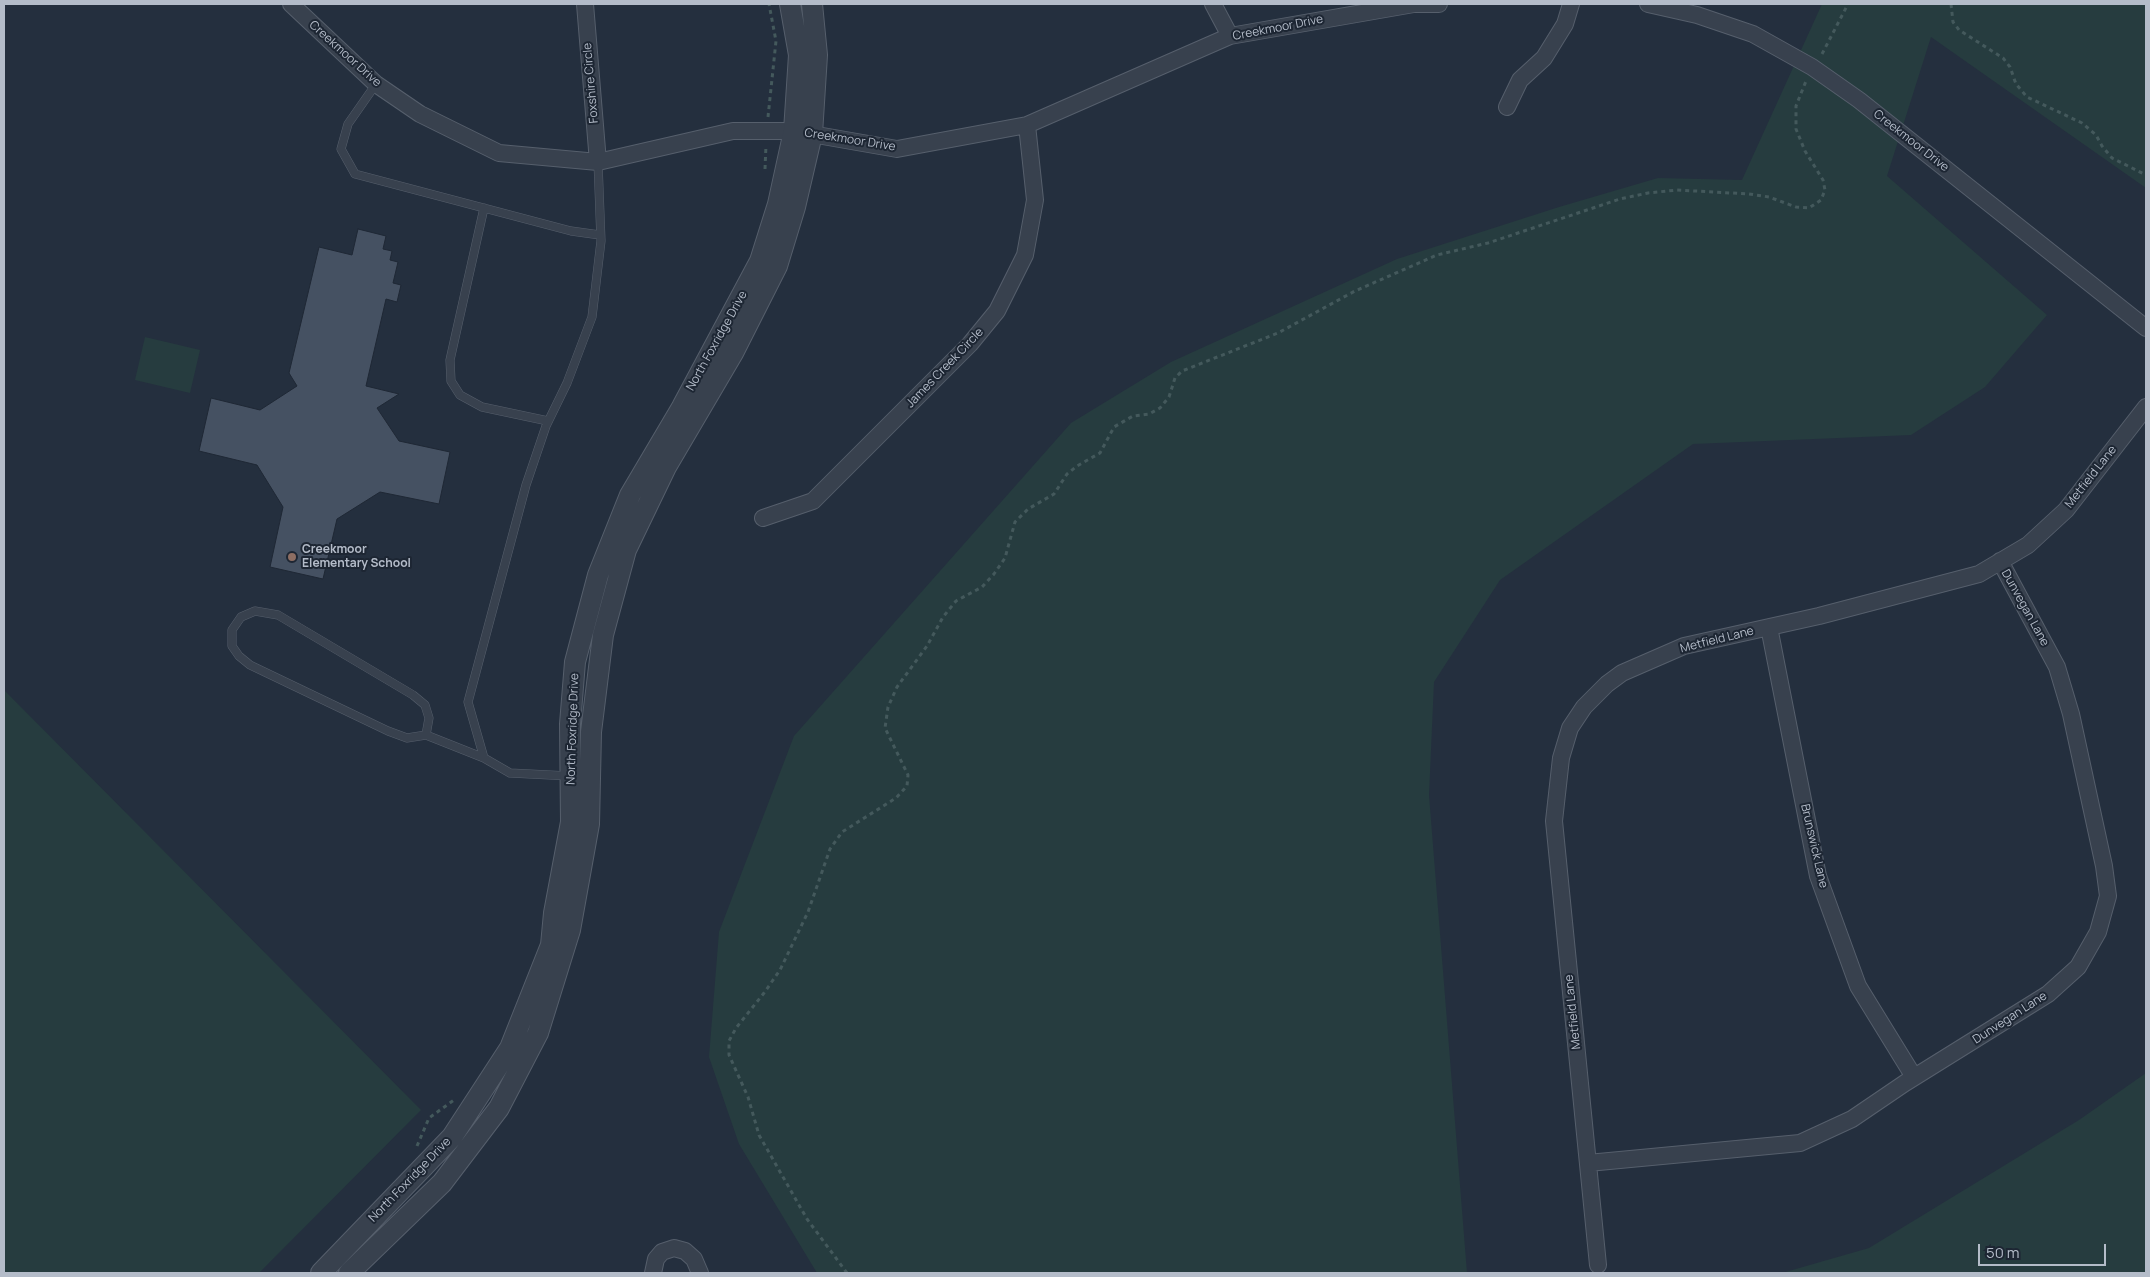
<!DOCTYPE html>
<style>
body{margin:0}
#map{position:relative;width:2150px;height:1277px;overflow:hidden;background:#242f3e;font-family:Manrope,sans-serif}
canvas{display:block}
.frame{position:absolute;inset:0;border:5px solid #b4bcc9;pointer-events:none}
.scale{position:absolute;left:1978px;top:1244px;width:128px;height:22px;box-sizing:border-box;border:2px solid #b4bcc9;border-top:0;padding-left:6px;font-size:15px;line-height:18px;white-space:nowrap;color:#b4bcc9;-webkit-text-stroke:4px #1d2633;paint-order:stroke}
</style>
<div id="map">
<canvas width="2150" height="1277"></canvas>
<div class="frame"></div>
<div class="scale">50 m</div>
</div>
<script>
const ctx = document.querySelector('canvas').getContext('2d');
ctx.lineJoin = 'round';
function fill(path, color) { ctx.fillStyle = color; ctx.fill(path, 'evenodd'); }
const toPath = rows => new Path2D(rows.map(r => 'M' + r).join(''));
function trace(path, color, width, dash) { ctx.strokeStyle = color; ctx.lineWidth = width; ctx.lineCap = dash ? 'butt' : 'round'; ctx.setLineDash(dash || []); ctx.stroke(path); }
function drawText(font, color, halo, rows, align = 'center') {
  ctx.font = font + ' Manrope,sans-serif'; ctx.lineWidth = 4; ctx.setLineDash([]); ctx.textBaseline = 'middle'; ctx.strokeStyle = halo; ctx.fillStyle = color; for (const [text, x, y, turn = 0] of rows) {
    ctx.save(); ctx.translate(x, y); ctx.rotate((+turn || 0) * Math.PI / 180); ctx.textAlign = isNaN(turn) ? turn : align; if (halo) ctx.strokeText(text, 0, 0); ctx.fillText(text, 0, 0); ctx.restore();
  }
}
fill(toPath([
 [1822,4,2146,4,2146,188,1931,37,1887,176,2047,315,1985,387,1911,435,1693,444,1500,580,1434,682,1429,795,1467,1273,817,1273,739,1144,709,1057,719,932,794,736,1071,423,1171,362,1397,259,1559,207,1658,178,1742,180],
 [145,337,200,350,190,393,135,380],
 [4,690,421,1110,259,1273,4,1273],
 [2146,1073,2146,1273,1782,1273,1869,1248,2079,1120]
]), '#263c3f');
const building = toPath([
 [358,229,386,236,383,249,392,251,390,260,398,262,393,283,401,285,397,302,386,299,366,386,399,394,377,408,399,441,450,452,439,504,380,492,337,519,323,579,270,567,283,507,257,465,199,451,211,398,260,410,297,386,289,373,319,247,352,255,358,229]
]);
fill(building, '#455162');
trace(building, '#1f2835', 1);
const service = toPath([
 [376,84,348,124,341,149,355,174,571,231,600,235],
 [484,208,450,360,451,381,460,395,482,407,548,421],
 [426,735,429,718,425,705,413,695,278,615,255,611,241,617,232,630,232,646,239,656,250,665,388,731,407,738,426,735,484,758],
 [570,776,510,773,484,758,468,702,526,485,546,426,567,383,592,317,601,241,598,162]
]);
const minor = toPath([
 [291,4,376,84,420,114,499,153,598,162,733,131,794,131,897,149,1027,125,1230,36,1414,4,1439,4],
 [585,4,598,162],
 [1213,4,1230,36],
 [1648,4,1697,15,1753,34,1812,67,1859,100,2146,328],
 [1507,107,1520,80,1544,58,1565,24,1571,4],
 [763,518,813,501,970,344,997,311,1025,255,1035,200,1027,125],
 [1769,627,1818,876,1858,986,1914,1077],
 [1588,1163,1800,1143,1852,1119,1905,1083,2048,994,2078,967,2098,932,2108,896,2104,866,2071,714,2057,667,2000,561],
 [1598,1265,1554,821,1561,758,1570,728,1584,707,1607,684,1622,673,1684,646,1819,616,1979,574,2028,545,2066,510,2146,407],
 [653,1273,656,1259,662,1252,674,1248,685,1251,694,1259,700,1273]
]);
const tertiary = toPath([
 [321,1273,452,1137,510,1048,551,945,554,913,571,822,570,724,575,662,598,575,630,495,682,407,760,261,778,204,794,131,799,55,790,4],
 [349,1273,442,1183,499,1108,538,1033,570,930,589,824,591,732,603,635,626,550,666,467,733,353,777,266,795,207,812,134,817,55,812,4]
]);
trace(service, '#565f6c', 9);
trace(minor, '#565f6c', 18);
trace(tertiary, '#565f6c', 22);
trace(toPath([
 [1951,4,1953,22,1959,30,2003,58,2010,67,2016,84,2027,97,2082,123,2096,135,2102,146,2112,158,2146,175],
 [1822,54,1848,4],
 [768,117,776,41,769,4],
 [765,169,766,145],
 [417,1146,429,1118,454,1100],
 [847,1273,807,1219,759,1135,748,1097,729,1055,729,1041,736,1028,764,993,780,970,808,912,830,849,842,832,896,798,907,786,908,775,885,728,888,707,897,687,927,646,943,617,956,601,982,587,994,574,1005,558,1015,522,1028,509,1054,494,1067,474,1077,466,1100,453,1114,427,1133,416,1149,414,1160,408,1169,397,1175,378,1182,371,1278,333,1355,291,1437,255,1488,243,1620,199,1648,193,1677,190,1749,194,1769,197,1796,207,1809,208,1821,200,1825,190,1823,180,1805,151,1796,129,1796,106,1806,81]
]), '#44595c', 3, [4, 4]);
trace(service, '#38414e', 8);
trace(minor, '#38414e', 16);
trace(tertiary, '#38414e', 20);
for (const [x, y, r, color] of [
 [292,557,5,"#8d6e63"]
]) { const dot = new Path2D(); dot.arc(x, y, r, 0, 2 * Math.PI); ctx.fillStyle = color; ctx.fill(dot); trace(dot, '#1d2633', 2); }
drawText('12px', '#b4bcc9', '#1d2633', [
 ["Creekmoor Drive",1278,28,-11],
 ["Creekmoor Drive",345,54,42],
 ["Foxshire Circle",591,83,-95],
 ["Creekmoor Drive",850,140,9],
 ["Creekmoor Drive",1911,141,38],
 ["North Foxridge Drive",717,341,-61],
 ["James Creek Circle",945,368,-46],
 ["Metfield Lane",2091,477,-52],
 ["Dunvegan Lane",2025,608,61],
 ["Metfield Lane",1717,640,-14],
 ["North Foxridge Drive",573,729,-88],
 ["Brunswick Lane",1814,846,77],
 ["Metfield Lane",1573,1012,-96],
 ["Dunvegan Lane",2010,1018,-33],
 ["North Foxridge Drive",410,1180,-46]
]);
drawText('bold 12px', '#b4bcc9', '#1d2633', [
 ["Creekmoor",302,550],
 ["Elementary School",302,564]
], 'left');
</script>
